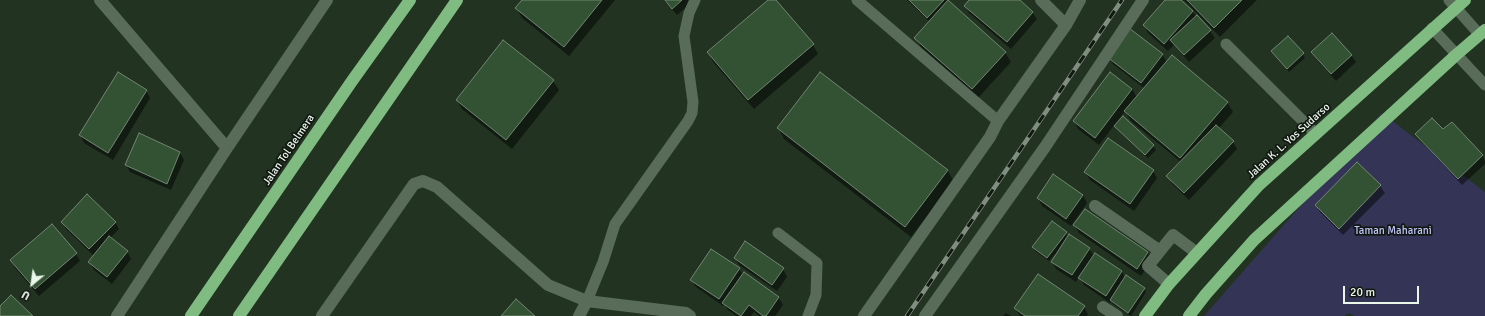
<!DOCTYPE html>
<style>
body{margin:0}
#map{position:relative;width:1485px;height:316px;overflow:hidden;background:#232;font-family:Signika,sans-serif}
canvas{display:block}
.north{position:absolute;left:12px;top:264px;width:40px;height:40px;-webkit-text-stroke:3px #111811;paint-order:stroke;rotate:209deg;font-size:11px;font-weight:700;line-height:16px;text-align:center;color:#ecf7ec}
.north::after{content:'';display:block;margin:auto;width:14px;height:18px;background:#ecf7ec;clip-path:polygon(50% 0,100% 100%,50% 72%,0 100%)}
.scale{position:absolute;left:1343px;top:286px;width:76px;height:18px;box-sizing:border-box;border:2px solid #ecf7ec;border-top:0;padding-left:5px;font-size:12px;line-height:14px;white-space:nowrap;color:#ecf7ec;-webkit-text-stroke:3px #111811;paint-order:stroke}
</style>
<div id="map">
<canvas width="1485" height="316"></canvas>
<div class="north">U</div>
<div class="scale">20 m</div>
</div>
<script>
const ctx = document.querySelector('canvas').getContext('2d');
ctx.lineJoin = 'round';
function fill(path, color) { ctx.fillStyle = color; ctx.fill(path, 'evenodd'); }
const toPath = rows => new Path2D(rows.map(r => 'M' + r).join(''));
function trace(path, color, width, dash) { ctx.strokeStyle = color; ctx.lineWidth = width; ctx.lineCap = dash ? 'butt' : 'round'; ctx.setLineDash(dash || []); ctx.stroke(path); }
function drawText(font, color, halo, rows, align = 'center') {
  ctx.font = font + ' Signika,sans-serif'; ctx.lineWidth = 3.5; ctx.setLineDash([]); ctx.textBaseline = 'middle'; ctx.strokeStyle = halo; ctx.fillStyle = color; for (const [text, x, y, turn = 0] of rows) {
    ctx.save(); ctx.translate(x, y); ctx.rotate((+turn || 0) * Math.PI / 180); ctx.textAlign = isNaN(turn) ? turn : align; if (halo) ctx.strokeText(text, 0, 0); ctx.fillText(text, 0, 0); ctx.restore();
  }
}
fill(toPath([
 [1382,113,1485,192,1485,316,1354,316,1349,313,1344,316,1204,316]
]), '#343556');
fill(toPath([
 [524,0,615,0,569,56,522,18,517,9],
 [664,0,695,0,677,15],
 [769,0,774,0,813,45,818,54,754,109,713,62,708,52],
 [907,0,949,0,952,5,1005,52,1011,62,978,98,921,47,916,38,930,22],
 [970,0,1018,0,1032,12,1037,19,1011,49,969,13,965,6],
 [1167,0,1179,0,1193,12,1196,17,1197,16,1210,31,1215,38,1189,62,1174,45,1168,51,1148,33,1144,25],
 [1184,0,1257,0,1220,37],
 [1272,51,1303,54,1305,58,1289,72],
 [1312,53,1351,55,1356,62,1336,81,1317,60],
 [1162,54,1167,62,1227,102,1233,112,1218,129,1233,142,1237,149,1189,200,1172,184,1168,176,1181,162,1131,121,1125,111,1099,145,1078,129,1074,121,1132,89,1137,98,1145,89,1113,64,1108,57],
 [820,73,948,171,954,182,911,237,784,139,778,128],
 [553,81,559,90,512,149,462,109,457,100],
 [146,90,150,98,113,160,84,143,80,135],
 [1123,118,1153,146,1156,150,1148,158,1118,130,1116,126],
 [1443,131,1482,155,1485,161,1485,164,1462,185,1421,141,1417,134],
 [140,135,180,153,184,160,171,190,130,172,126,165],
 [1357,163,1380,186,1385,193,1343,235,1320,212,1316,205],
 [1153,171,1157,178,1134,211,1090,180,1085,172],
 [1083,195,1087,203,1071,226,1042,206,1038,198],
 [1085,210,1148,253,1152,260,1141,276,1079,233,1074,225],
 [62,222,115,222,119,229,110,238,127,251,131,259,112,284,94,270,90,263,94,256,66,229],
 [1066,233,1068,237,1089,248,1094,257,1095,254,1122,272,1125,278,1144,289,1146,292,1131,316,1113,304,1111,301,1110,303,1084,285,1079,277,1076,282,1056,269,1052,262,1056,255,1055,254,1049,261,1035,251,1033,247],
 [76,254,80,261,39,296,15,268,11,260],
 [735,258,783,269,787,277,777,291,739,265],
 [739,269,743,275,744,273,779,298,783,305,775,316,759,316,754,312,751,316,736,316,728,310,724,304,723,306,696,287,691,280],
 [1084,307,1088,314,1087,316,1020,316,1015,308],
 [1006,313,1011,316,1003,316]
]), '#0007');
const building = toPath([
 [522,0,602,0,564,47,515,8,522,0],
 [665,0,682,0,672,9,665,0],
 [768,0,776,0,814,44,748,100,707,52,768,0],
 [909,0,944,0,927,18,909,0],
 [948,0,1006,52,972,89,914,38,948,0],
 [969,0,1020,0,1033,12,1007,42,964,6,969,0],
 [1165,0,1181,0,1193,11,1164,44,1143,25,1165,0],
 [1187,0,1242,0,1214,28,1187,0],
 [1197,15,1211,30,1184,55,1170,40,1197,15],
 [1129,28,1163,54,1141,83,1107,57,1129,28],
 [1332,33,1352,55,1331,74,1311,52,1332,33],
 [1288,36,1304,53,1287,69,1271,51,1288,36],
 [503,40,554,80,506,140,456,100,503,40],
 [1172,55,1228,102,1180,158,1124,111,1172,55],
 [118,72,147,90,108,153,79,135,118,72],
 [820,72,948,170,905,227,777,128,820,72],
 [1110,72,1132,89,1095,138,1073,121,1110,72],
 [1123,116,1154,145,1145,155,1114,126,1123,116],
 [1432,118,1443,129,1452,122,1483,155,1458,179,1415,134,1432,118],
 [1216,125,1234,141,1184,193,1166,176,1216,125],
 [139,133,180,152,167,184,125,165,139,133],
 [1108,138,1154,170,1130,204,1084,172,1108,138],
 [1357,162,1381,185,1339,229,1315,205,1357,162],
 [1053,174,1083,195,1066,219,1037,198,1053,174],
 [87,194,116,222,89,249,61,222,87,194],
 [1085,209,1148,252,1137,269,1073,225,1085,209],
 [1052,221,1067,232,1047,258,1032,247,1052,221],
 [52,224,77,253,35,289,10,260,52,224],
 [1069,234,1090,248,1072,275,1051,262,1069,234],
 [109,236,128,251,107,277,88,262,109,236],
 [745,241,784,268,772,285,734,258,745,241],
 [711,249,740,268,719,299,690,280,711,249],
 [1095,253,1122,271,1106,296,1078,278,1095,253],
 [744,272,779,297,766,316,763,316,749,305,741,316,722,303,744,272],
 [1038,274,1085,306,1078,316,1025,316,1014,308,1038,274],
 [1126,275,1145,288,1128,313,1110,300,1126,275],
 [11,295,33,316,0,316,0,306,11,295],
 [516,299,535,316,501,316,516,299]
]);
fill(building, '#325233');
trace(building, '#728673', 1);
trace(toPath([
 [857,0,998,121],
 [1449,0,1480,35],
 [1432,28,1485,85],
 [1226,44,1316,134],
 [778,233,817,263,816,295,808,316],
 [587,301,603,262,615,224,688,121,692,113,693,102,684,36,689,13,695,0]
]), '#596c5a', 11);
trace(toPath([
 [100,0,227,148],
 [1041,0,1066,25],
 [1095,206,1160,251,1148,266,1169,284],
 [1160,251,1173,235,1197,253],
 [1103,307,1117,316],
 [117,316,227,148,327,0],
 [322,316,414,184,423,181,437,187,548,285,587,301,686,313,690,316],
 [579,316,587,301],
 [864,316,990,137,998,121,1066,25,1080,0],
 [925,316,1045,147,1143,0]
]), '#596c5a', 12);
trace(toPath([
 [191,316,352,81,410,0],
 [239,316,457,0],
 [1145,316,1169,284,1259,185,1465,0],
 [1189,316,1206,294,1254,240,1456,55,1485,30]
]), '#80bb82', 12);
const rail = toPath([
 [907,316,1122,0]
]);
trace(rail, '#808e80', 4.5);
trace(rail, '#111811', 3, [9]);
drawText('11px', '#ecf7ec', '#111811', [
 ["Jalan K. L. Yos Sudarso",1289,141,-42],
 ["Jalan Tol Belmera",289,150,-56]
]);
drawText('11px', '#c1c5fa', '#111811', [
 ["Taman Maharani",1393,231]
]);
</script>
